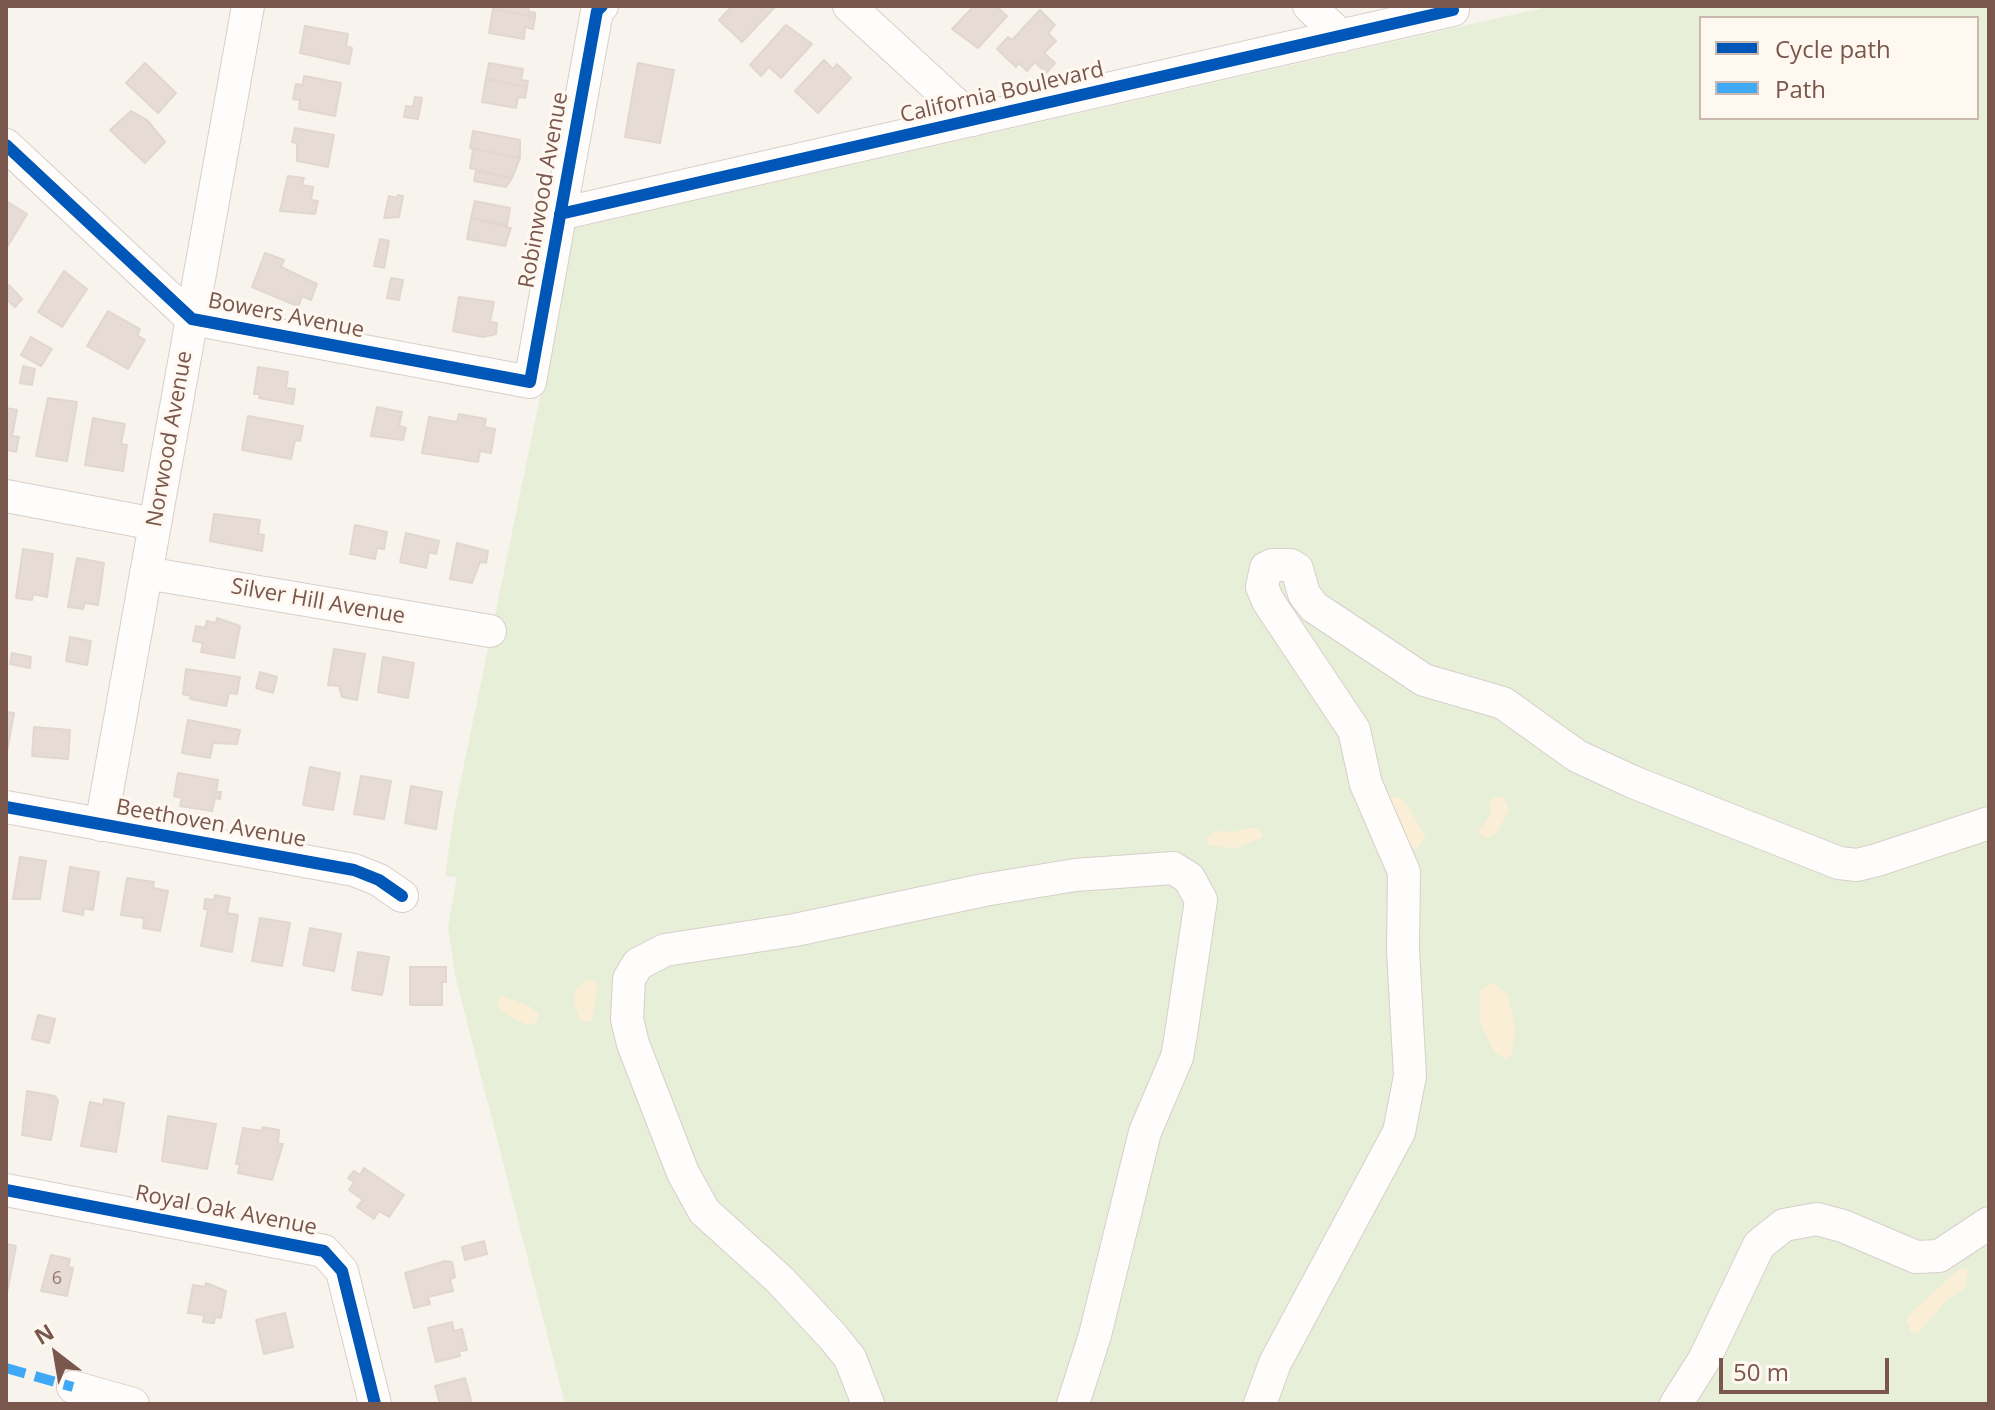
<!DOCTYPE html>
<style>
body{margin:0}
#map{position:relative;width:1995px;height:1410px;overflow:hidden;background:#f9f3ee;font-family:"Open Sans",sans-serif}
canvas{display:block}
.frame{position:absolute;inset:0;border:8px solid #79574c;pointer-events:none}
.legend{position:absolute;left:1699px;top:16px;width:280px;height:104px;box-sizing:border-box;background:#fff8f0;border:2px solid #c9b8ae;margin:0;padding:10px 14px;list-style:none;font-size:24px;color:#79574c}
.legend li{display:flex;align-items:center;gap:16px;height:40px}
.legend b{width:40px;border:2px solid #c9b8ae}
.north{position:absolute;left:16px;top:1314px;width:80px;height:80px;-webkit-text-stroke:6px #fff8f0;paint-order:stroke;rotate:329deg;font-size:22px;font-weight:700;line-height:32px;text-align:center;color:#79574c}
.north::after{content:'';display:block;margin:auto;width:28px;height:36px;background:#79574c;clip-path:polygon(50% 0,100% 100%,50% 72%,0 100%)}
.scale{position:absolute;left:1719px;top:1358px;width:170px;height:36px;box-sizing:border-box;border:4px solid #79574c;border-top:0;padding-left:10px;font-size:24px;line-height:28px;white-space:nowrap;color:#79574c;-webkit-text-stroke:6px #fff8f0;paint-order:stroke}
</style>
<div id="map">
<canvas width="1995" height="1410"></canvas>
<div class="frame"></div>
<ul class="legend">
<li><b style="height:10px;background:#0057b8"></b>Cycle path</li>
<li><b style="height:10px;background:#3fa9f5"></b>Path</li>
</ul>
<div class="north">N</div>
<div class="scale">50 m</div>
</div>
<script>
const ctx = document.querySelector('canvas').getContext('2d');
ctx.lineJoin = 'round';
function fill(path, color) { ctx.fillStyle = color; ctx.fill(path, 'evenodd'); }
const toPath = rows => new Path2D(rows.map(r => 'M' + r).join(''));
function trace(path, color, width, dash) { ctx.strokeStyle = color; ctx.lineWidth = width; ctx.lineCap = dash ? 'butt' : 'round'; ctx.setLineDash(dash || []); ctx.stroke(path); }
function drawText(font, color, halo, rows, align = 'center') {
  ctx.font = font + ' "Open Sans",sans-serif'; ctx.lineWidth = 6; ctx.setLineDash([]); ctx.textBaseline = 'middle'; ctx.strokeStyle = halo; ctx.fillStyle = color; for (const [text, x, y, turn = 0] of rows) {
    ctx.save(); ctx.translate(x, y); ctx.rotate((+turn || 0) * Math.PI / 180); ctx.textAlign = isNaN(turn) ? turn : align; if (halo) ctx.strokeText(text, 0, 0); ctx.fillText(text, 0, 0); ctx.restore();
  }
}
fill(toPath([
 [1551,6,1989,6,1989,1404,565,1404,456,979,448,927,457,877,445,876,454,813,575,228],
 [1701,18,1977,18,1977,118,1701,118]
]), '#e7efd9');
fill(toPath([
 [1394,797,1401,798,1407,805,1426,837,1418,848,1411,850,1402,841,1404,828,1392,814,1388,799],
 [1493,797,1503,797,1509,810,1497,832,1487,839,1478,832,1491,813,1489,805],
 [1249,828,1258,828,1263,837,1233,849,1208,845,1206,838,1216,831,1233,832],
 [588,979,595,981,597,986,593,1019,588,1022,580,1020,573,1001,576,988],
 [1493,982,1508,995,1515,1027,1512,1055,1505,1059,1494,1052,1480,1023,1480,990],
 [500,995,531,1007,539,1014,536,1022,529,1026,502,1012,497,1006],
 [1960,1268,1968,1270,1966,1287,1949,1298,1917,1334,1911,1332,1906,1321,1912,1312]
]), '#fbeed7');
const building = toPath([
 [493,6,529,6,528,11,535,13,535,17,493,9,493,6],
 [732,6,772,6,774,8,742,42,719,20,732,6],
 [974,6,996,6,1007,16,978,48,952,29,974,6],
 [493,9,535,17,533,29,525,27,524,39,489,33,493,9],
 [1040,10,1055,25,1048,33,1056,41,1044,53,1055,63,1046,73,1035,62,1027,71,1019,63,1016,67,997,49,1008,37,1012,40,1040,10],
 [786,25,812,44,781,78,769,67,761,76,750,65,786,25],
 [305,26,348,34,346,46,352,48,349,64,300,53,305,26],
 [824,60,833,69,837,64,851,78,818,113,795,91,824,60],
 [145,63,176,93,158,113,126,83,145,63],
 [489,63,523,69,521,80,528,81,527,87,486,79,489,63],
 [638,63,674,70,660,143,625,137,638,63],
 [304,76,341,83,335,116,299,109,300,100,293,99,296,84,303,85,304,76],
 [486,79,527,87,525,98,518,97,516,108,482,102,486,79],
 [415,97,422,98,418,119,404,117,406,106,413,107,415,97],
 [131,111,147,120,165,142,145,163,110,130,131,111],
 [295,128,334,135,328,167,297,161,297,143,292,142,295,128],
 [473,131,520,140,520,158,470,148,473,131],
 [470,148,520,158,512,178,470,168,473,150,470,148],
 [476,171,512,178,506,187,474,181,476,171],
 [288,176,304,178,302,185,313,187,311,200,318,201,315,214,280,211,288,176],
 [398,195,403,196,399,217,384,218,389,196,397,198,398,195],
 [6,201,27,214,6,249,6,201],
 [475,201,510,208,507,225,471,218,475,201],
 [471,218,511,228,505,246,467,239,471,218],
 [380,239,389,241,384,268,374,266,380,239],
 [265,253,284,260,281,267,317,284,311,300,302,296,299,305,295,305,252,287,265,253],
 [64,271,87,289,62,327,38,312,64,271],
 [391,278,403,280,399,300,387,298,391,278],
 [9,285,22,299,15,307,6,299,9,285],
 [459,297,494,302,490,322,497,323,496,334,483,337,453,331,459,297],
 [108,311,140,329,137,335,145,340,128,369,87,346,108,311],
 [31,337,52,349,41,366,21,355,31,337],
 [23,366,35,369,32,385,20,383,23,366],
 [258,367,288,372,286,388,295,389,293,404,259,398,260,394,254,394,258,367],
 [48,398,77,402,67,461,36,456,48,398],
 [377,407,402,412,399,426,406,428,403,440,371,436,377,407],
 [6,408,17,410,12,436,19,437,16,452,6,450,6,408],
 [459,414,486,419,484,427,495,429,491,453,480,451,478,462,422,453,429,417,457,422,459,414],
 [248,416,303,426,300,441,295,440,291,459,242,450,248,416],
 [93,418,125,424,121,444,127,445,123,471,85,465,93,418],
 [214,514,260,520,258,534,264,535,262,551,210,541,214,514],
 [355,525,387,532,384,549,377,548,375,559,350,554,355,525],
 [406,533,439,541,436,554,429,552,426,568,400,562,406,533],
 [457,543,488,551,486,563,480,562,472,583,450,579,457,543],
 [23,549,53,554,47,597,33,594,32,600,16,598,23,549],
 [77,558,104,563,98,605,85,603,83,609,68,607,77,558],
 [217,618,240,626,234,658,201,652,203,643,193,641,196,626,205,628,207,621,216,623,217,618],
 [70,637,91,641,87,665,66,661,70,637],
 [334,649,365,654,357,700,342,697,339,686,328,685,334,649],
 [12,653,31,657,30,668,10,664,12,653],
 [383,657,414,663,408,698,378,692,383,657],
 [186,669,240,677,237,694,229,693,226,706,190,699,191,696,183,694,186,669],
 [260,672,277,677,273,693,256,688,260,672],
 [6,712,14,713,6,757,6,712],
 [188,720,240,730,237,744,213,743,210,758,182,753,188,720],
 [34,727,70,730,68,759,32,756,34,727],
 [310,767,340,773,333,810,303,805,310,767],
 [178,773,218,780,216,792,221,792,220,799,215,798,212,811,180,806,182,798,174,796,178,773],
 [361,776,391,781,384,819,354,814,361,776],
 [411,786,442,792,436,829,405,823,411,786],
 [20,857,46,861,40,899,13,899,20,857],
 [70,867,99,872,93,910,84,908,83,915,63,911,70,867],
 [127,878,154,882,153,888,168,891,160,931,143,928,144,918,121,915,127,878],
 [215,895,230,898,227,913,238,915,232,952,201,946,208,909,204,909,205,899,214,900,215,895],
 [260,918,290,923,282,966,252,961,260,918],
 [310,928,341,934,334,971,303,965,310,928],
 [358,952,389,957,382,995,352,990,358,952],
 [410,967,446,967,446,982,442,982,442,1005,410,1005,410,967],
 [38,1015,55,1019,49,1043,32,1039,38,1015],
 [27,1091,55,1096,58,1100,51,1140,22,1135,27,1091],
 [104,1099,124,1103,116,1152,81,1146,90,1102,103,1105,104,1099],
 [168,1116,216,1124,207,1169,162,1161,168,1116],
 [263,1127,279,1130,278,1144,283,1144,272,1180,238,1173,240,1164,236,1164,243,1128,262,1131,263,1127],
 [364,1168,404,1195,389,1217,379,1211,374,1219,357,1207,363,1200,349,1190,354,1182,348,1178,354,1171,360,1175,364,1168],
 [484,1241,487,1254,465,1260,462,1247,484,1241],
 [6,1244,16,1246,6,1298,6,1244],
 [51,1255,70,1259,68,1267,73,1268,67,1296,41,1291,51,1255],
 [445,1261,452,1262,455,1277,450,1279,453,1291,428,1297,430,1304,414,1308,405,1273,445,1261],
 [206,1283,226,1291,221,1318,215,1317,214,1323,203,1322,204,1315,188,1313,193,1285,205,1287,206,1283],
 [285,1313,293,1347,264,1354,256,1320,285,1313],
 [452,1322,454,1331,462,1329,467,1350,459,1351,460,1356,436,1362,428,1328,452,1322],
 [465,1378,472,1404,440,1404,435,1386,465,1378]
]);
fill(building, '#e6dbd5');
trace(building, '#e2d6d0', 2);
const minor = toPath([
 [849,6,973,120],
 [1309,6,1341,36],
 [6,145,192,319,530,382,597,11,602,6],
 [560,214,1453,10],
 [6,496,155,524],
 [146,573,490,631],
 [6,807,354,870,379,880,402,896],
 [101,825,248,6],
 [6,1190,324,1251,342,1271,375,1404],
 [73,1387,133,1404],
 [868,1404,850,1358,833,1337,780,1280,704,1211,683,1173,633,1044,627,1019,629,979,638,964,665,950,795,930,984,890,1075,875,1173,868,1189,878,1201,900,1181,1034,1177,1057,1145,1132,1095,1335,1073,1404],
 [1260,1404,1275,1363,1399,1132,1410,1076,1403,950,1404,872,1366,784,1354,730,1268,601,1262,587,1266,568,1272,565,1290,565,1297,569,1304,594,1314,607,1424,680,1503,703,1577,756,1633,782,1839,863,1857,865,1877,860,1989,823],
 [1676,1404,1704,1360,1759,1245,1784,1225,1817,1219,1843,1226,1916,1257,1939,1256,1989,1223]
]);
trace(minor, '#d8cfca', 34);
trace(minor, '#fefdfc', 32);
trace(toPath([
 [6,1368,73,1387]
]), '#3fa9f5', 10, [20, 10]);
trace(toPath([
 [6,145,192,319,530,382,597,11,602,6],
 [560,214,1453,10],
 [6,807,354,870,379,880,402,896],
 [6,1190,324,1251,342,1271,375,1404]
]), '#0057b8', 12);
drawText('18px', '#967a70', null, [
 ["6",57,1279]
]);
drawText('22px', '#79574c', '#fff8f0', [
 ["California Boulevard",1002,93,-13],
 ["Robinwood Avenue",544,190,-80],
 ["Bowers Avenue",286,316,11],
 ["Norwood Avenue",170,439,-80],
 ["Silver Hill Avenue",318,602,10],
 ["Beethoven Avenue",211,824,10],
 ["Royal Oak Avenue",226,1211,11]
]);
</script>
